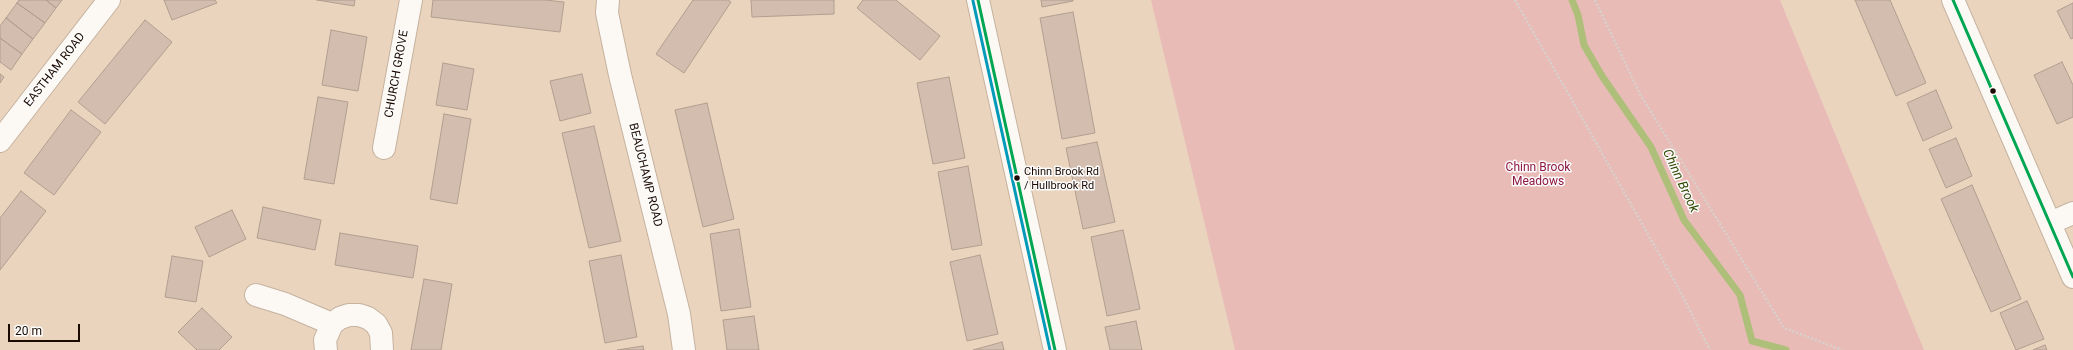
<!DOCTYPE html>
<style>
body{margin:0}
#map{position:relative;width:2073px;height:350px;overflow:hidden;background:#ead4be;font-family:Roboto,sans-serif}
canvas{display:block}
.scale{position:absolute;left:8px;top:324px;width:72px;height:18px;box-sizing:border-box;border:2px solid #1b0a00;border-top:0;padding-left:5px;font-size:12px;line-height:14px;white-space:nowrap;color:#1b0a00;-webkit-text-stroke:3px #fcfcfc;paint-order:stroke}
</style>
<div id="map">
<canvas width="2073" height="350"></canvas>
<div class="scale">20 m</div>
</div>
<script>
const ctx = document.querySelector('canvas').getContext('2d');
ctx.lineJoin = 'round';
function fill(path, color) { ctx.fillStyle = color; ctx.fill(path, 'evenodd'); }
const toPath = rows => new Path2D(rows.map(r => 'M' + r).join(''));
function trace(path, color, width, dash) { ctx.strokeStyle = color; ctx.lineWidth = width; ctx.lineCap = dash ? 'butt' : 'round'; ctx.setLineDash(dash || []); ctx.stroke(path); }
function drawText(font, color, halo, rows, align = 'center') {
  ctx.font = font + ' Roboto,sans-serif'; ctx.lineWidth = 3; ctx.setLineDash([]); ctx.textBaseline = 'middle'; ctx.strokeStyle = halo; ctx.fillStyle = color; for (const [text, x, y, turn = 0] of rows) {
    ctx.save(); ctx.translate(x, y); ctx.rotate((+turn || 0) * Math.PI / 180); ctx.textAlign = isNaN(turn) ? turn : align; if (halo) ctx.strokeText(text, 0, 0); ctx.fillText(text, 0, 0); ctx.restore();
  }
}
fill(toPath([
 [1151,0,1780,0,1924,350,1235,350]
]), '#e8bbb7');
trace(toPath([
 [1572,0,1578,15,1584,45,1602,76,1651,147,1684,220,1740,295,1752,341,1786,350]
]), '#aebf79', 7);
const building = toPath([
 [19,0,46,0,56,8,45,23,17,3,19,0],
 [46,0,62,0,56,8,46,0],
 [164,0,215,0,217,3,172,20,164,0],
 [317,0,355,0,354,6,317,0],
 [433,0,545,0,564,2,560,32,431,17,433,0],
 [693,0,728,0,731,2,684,73,656,54,693,0],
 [751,0,834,0,834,14,752,17,751,0],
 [863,0,896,0,940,36,920,60,857,8,863,0],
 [1041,0,1073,0,1073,1,1042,7,1041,0],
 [1855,0,1890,0,1926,83,1896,96,1855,0],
 [17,3,45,23,33,39,6,18,17,3],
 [2073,3,2073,38,2071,39,2057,11,2073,3],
 [1073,12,1095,133,1062,139,1040,18,1073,12],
 [6,18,33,39,22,54,0,38,0,26,6,18],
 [145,20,172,42,105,124,78,102,145,20],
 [331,30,367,37,358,91,322,85,331,30],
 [0,38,22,54,11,70,0,62,0,38],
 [2062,62,2073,85,2073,117,2057,124,2034,75,2062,62],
 [443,63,474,69,467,110,436,105,443,63],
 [0,74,4,77,0,83,0,74],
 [582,74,591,113,560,121,550,81,582,74],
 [949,77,965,158,933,164,917,83,949,77],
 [1936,90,1952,128,1923,141,1907,103,1936,90],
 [318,97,348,102,334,184,304,179,318,97],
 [707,103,734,219,703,227,675,110,707,103],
 [71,110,101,132,54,195,24,173,71,110],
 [444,114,471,119,457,204,430,199,444,114],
 [594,126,621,241,589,248,562,133,594,126],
 [1956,138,1972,176,1946,188,1929,149,1956,138],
 [1097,142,1115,222,1083,229,1066,148,1097,142],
 [968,166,982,245,952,250,938,172,968,166],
 [1972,185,2021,299,1991,312,1941,199,1972,185],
 [21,191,46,211,0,270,0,218,21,191],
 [263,207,321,220,315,250,257,238,263,207],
 [232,210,246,239,209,257,195,227,232,210],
 [739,229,751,307,721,311,710,234,739,229],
 [1123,230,1140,309,1107,316,1091,237,1123,230],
 [340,233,418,246,413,278,335,265,340,233],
 [621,255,637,337,605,343,589,261,621,255],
 [980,255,998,334,967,341,950,262,980,255],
 [172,256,203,261,196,302,165,297,172,256],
 [424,279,452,284,441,350,411,350,424,279],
 [2027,301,2044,339,2016,350,2000,313,2027,301],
 [202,308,232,337,219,350,197,350,178,332,202,308],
 [754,316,759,350,727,350,723,320,754,316],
 [1136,321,1142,350,1110,350,1105,327,1136,321],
 [1002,342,1004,350,973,350,1002,342],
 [2045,345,2047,350,2033,350,2045,345],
 [643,346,644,350,617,350,643,346]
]);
fill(building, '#d2bdae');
trace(building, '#b29e8f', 1);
const minor = toPath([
 [608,0,607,13,620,75,679,314,684,350],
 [978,0,1055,350],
 [1953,0,2073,277],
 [0,141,109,0],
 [384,148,411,0],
 [2050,223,2073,213],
 [256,295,285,304,332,324],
 [326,350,325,340,332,324,340,318,349,315,359,315,368,318,376,324,381,333,382,350]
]);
trace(minor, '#c5b29f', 24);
trace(toPath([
 [1515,0,1679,289,1710,350],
 [1595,0,1640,94,1784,328,1842,350]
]), '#d8d1cb', 2.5, [2, 2]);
trace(minor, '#fcf9f5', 22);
trace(toPath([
 [978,0,1055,350],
 [1953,0,2073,277]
]), '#00a651', 3);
trace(toPath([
 [973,1,1050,350]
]), '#0399b9', 3);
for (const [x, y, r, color] of [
 [1993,91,3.5,"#1b0a00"],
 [1017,178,3.5,"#1b0a00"]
]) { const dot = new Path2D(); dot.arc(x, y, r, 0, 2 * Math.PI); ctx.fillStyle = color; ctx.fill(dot); trace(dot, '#fcfcfc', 1.5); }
drawText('11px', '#1b0a00', '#fcfcfc', [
 ["Chinn Brook Rd",1024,172],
 ["/ Hullbrook Rd",1024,186]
], 'left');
drawText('12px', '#1b0a00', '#fcfcfc', [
 ["EASTHAM ROAD",55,70,-52],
 ["CHURCH GROVE",397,74,-80],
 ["BEAUCHAMP ROAD",645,175,76]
]);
drawText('12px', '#8f1842', '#fcfcfc', [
 ["Chinn Brook",1538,168],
 ["Meadows",1538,182]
]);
drawText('italic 13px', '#334802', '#fcfcfc', [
 ["Chinn Brook",1680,181,65]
]);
</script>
